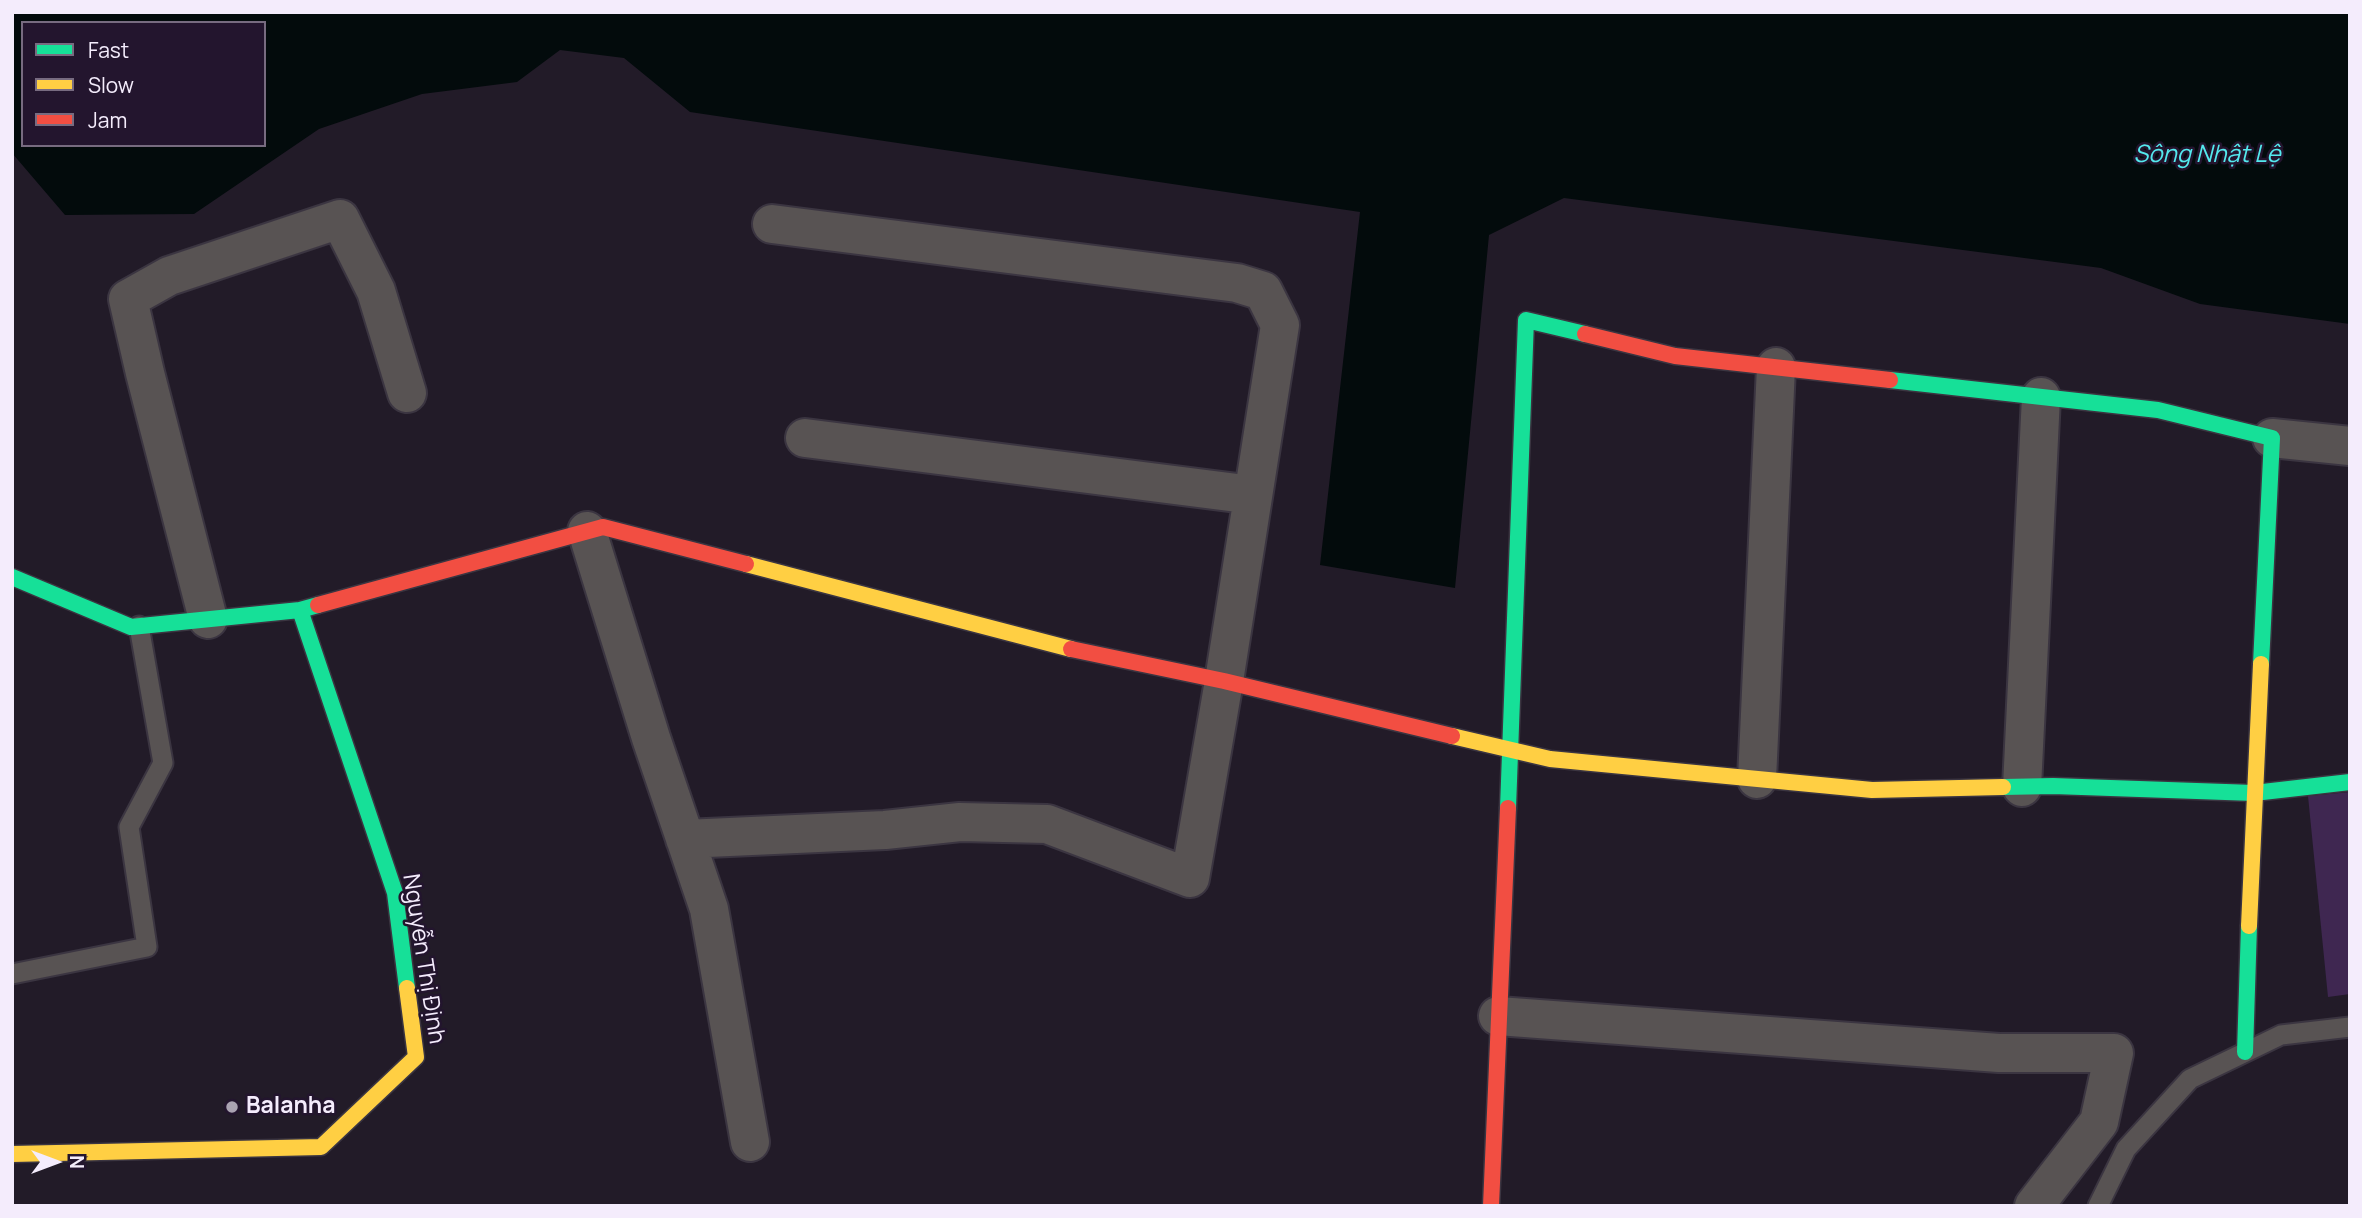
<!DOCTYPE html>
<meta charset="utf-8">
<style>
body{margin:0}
#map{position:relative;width:2362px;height:1218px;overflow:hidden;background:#221b28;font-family:Manrope,sans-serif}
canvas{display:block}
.frame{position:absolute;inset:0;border:14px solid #f4ecfc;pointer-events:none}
.legend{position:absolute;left:21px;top:21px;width:245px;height:126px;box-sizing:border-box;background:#23152e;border:2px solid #776b80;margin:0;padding:9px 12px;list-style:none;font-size:21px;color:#f4ecfc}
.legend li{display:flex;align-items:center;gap:14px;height:35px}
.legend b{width:35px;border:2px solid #776b80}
.north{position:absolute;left:21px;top:1127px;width:70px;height:70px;-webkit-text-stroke:5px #23152e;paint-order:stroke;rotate:90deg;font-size:19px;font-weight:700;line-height:28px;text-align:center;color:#f4ecfc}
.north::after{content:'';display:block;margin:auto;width:24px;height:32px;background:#f4ecfc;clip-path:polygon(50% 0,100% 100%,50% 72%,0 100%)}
</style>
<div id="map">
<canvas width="2362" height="1218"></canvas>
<div class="frame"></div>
<ul class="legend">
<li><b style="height:9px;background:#16e098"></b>Fast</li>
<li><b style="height:9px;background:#ffcf43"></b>Slow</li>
<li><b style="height:9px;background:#f24e42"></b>Jam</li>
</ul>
<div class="north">N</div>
</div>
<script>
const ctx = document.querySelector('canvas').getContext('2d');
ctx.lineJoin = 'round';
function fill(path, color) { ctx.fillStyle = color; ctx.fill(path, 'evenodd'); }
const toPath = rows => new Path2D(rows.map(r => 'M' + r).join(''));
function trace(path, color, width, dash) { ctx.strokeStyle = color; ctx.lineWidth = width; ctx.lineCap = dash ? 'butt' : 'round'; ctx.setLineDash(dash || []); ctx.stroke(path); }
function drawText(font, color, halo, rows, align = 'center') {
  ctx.font = font + ' Manrope,sans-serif'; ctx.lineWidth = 5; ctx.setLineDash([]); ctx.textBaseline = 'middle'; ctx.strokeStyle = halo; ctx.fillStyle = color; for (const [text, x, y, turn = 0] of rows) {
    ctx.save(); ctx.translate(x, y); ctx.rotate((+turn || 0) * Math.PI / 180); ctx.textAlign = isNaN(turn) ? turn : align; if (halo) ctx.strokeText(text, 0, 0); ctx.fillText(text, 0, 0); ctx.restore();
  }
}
fill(toPath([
 [2350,792,2350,994,2328,997,2308,796]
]), '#3f2751');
fill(toPath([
 [12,12,2350,12,2350,324,2200,304,2101,268,1564,198,1489,235,1455,588,1320,565,1360,212,690,112,624,58,560,50,517,82,422,94,319,129,194,214,65,215,12,153],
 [23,23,264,23,264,145,23,145]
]), '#030b0c');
const lane = toPath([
 [12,974,147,947,129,827,163,763,139,626],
 [2098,1206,2126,1149,2190,1079,2281,1035,2350,1027]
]);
const street = toPath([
 [805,438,1253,495],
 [2272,438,2350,446],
 [587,531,651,738,709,909,750,1142],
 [208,619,145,373,128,299,169,276,340,219,376,291,407,393],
 [1757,779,1776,367],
 [2022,787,2041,397],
 [685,839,885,830,960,822,1047,824,1190,878,1224,681,1280,325,1263,291,1237,283,772,224],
 [1498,1016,1999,1053,2114,1053,2099,1122,2034,1206]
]);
const fast = toPath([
 [1890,380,2158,410,2272,438,2261,664],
 [12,577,131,627,300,610,318,605],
 [300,610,395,893,407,988],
 [2003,787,2053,786,2254,793,2350,782],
 [1508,808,1526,320,1585,334],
 [2245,1052,2249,926]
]);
const slow = toPath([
 [746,564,1071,649],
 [1452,736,1550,759,1872,790,2003,787],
 [2249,926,2261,664],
 [12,1154,321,1147,416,1057,407,988]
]);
const jam = toPath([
 [1585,334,1675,356,1890,380],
 [318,605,603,527,746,564],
 [1071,649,1224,681,1452,736],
 [1491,1206,1508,808]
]);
trace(lane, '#3b3541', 23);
trace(street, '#3b3541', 42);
trace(fast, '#3b3541', 19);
trace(slow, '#3b3541', 19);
trace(jam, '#3b3541', 19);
trace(lane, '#585353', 19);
trace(street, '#585353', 38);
trace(fast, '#16e098', 16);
trace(slow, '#ffcf43', 16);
trace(jam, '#f24e42', 16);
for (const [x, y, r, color] of [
 [232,1107,7,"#aaa3b2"]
]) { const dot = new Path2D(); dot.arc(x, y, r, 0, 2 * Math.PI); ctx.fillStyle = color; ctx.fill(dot); trace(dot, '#23152e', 2.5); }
drawText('23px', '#f4ecfc', '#23152e', [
 ["Nguyễn Thị Định",423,959,81]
]);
drawText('bold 23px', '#f4ecfc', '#23152e', [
 ["Balanha",246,1107]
], 'left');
drawText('italic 24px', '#54e9ee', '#23152e', [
 ["Sông Nhật Lệ",2207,155]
]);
</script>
